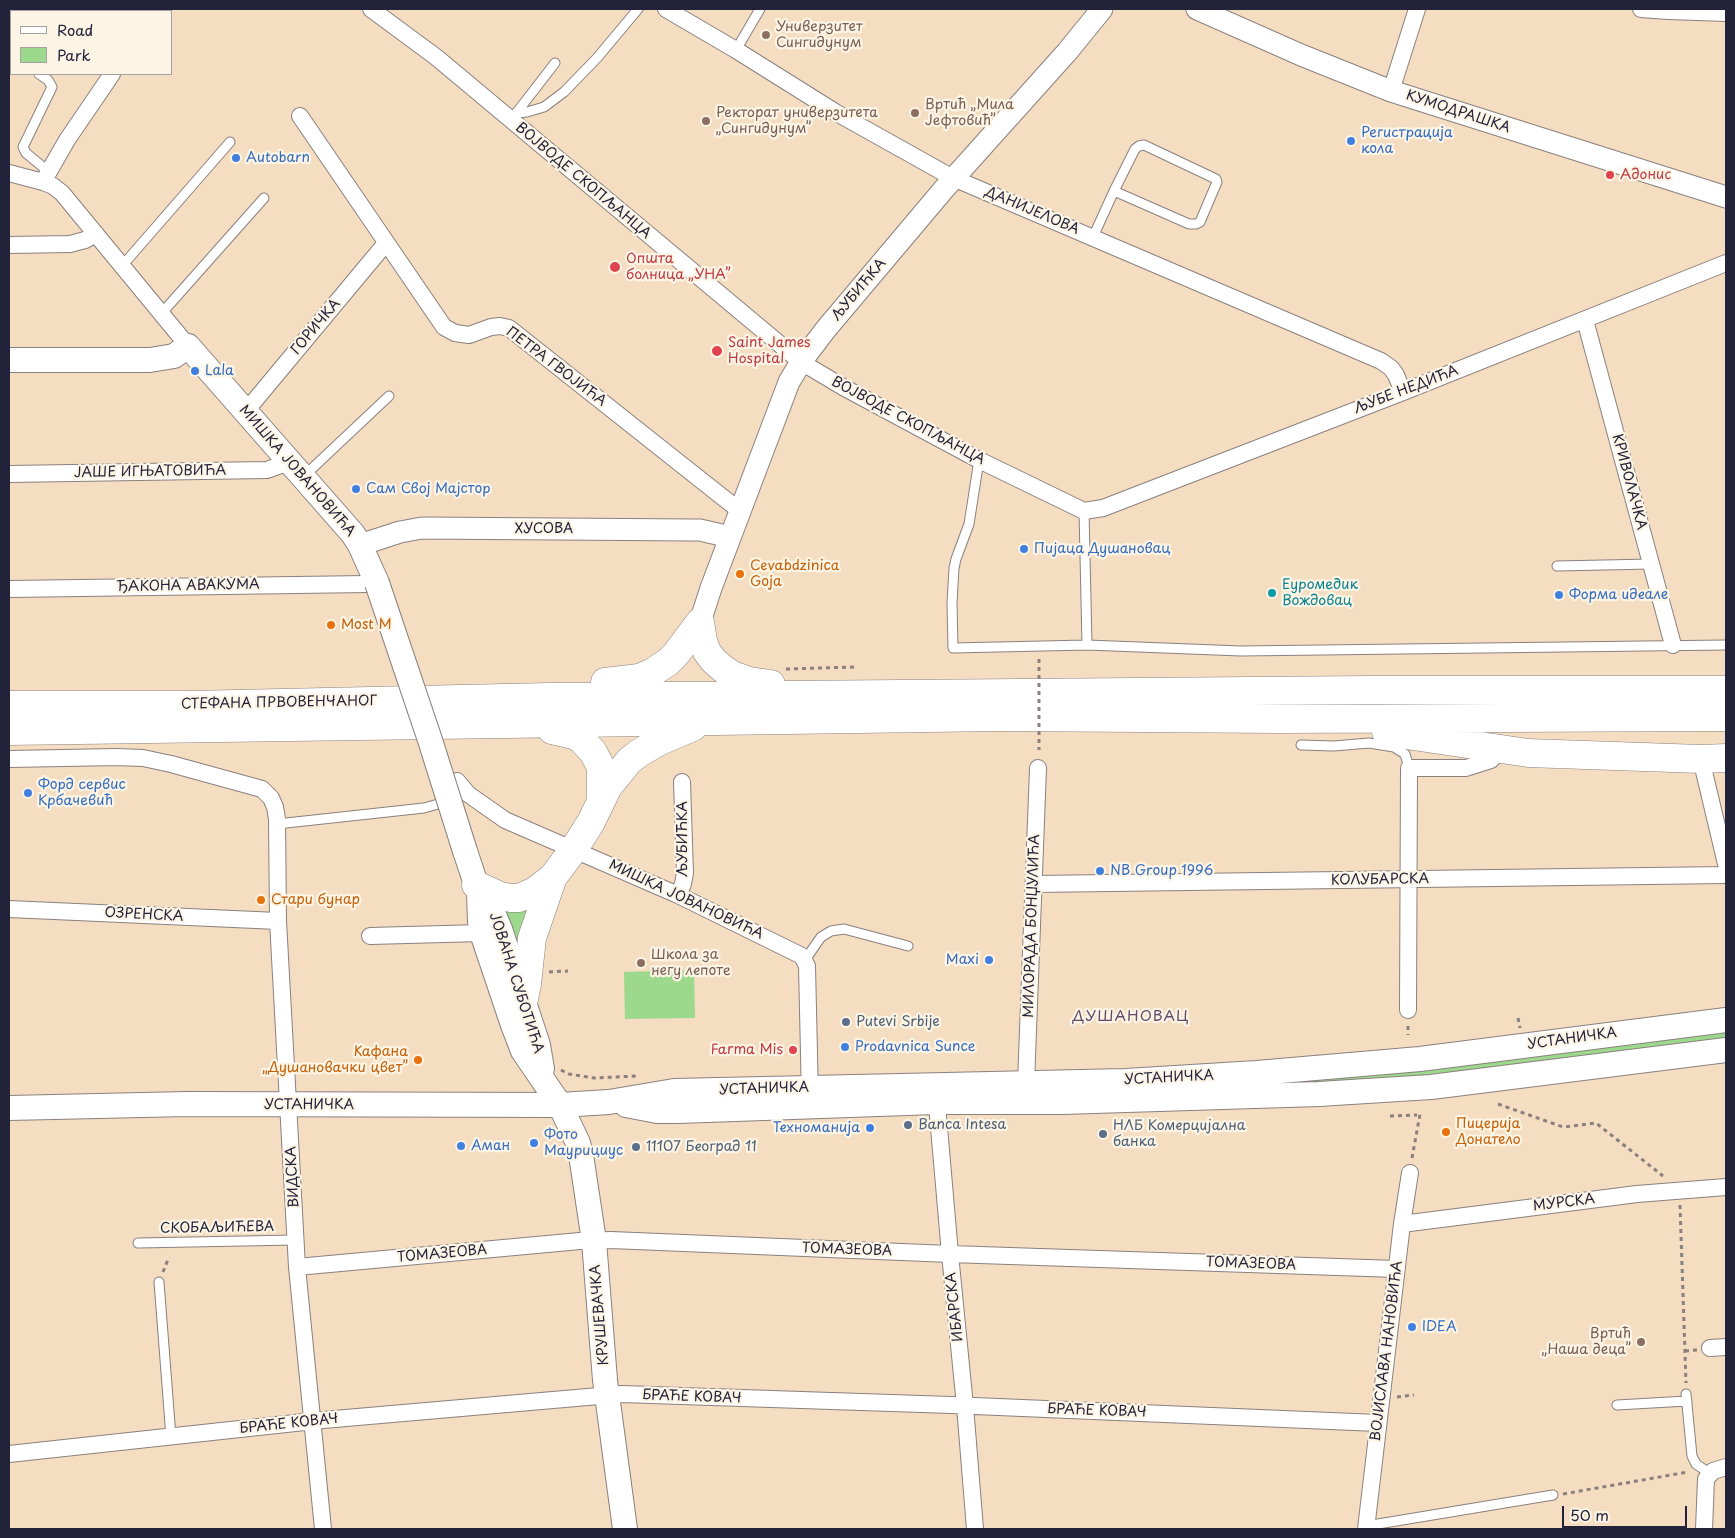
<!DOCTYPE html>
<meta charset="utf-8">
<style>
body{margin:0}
#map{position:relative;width:1735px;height:1538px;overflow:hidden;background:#f4ddc1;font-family:"Playpen Sans",sans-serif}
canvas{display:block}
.frame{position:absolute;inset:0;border:10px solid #22223b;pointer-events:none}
.legend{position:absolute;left:10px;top:10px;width:162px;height:65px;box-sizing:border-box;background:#fcf5e5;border:1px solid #a5a1a1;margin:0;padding:6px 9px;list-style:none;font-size:15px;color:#22223b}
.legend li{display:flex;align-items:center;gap:10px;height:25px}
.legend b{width:25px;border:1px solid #a5a1a1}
.scale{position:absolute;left:1562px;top:1506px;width:125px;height:22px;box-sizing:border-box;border:2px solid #22223b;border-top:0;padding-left:6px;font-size:15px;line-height:18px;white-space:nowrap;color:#22223b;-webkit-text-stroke:4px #fcf5e5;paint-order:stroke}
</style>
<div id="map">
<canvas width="1735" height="1538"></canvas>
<div class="frame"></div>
<ul class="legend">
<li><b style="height:6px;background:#fff"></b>Road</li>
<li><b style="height:14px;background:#9cd98d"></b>Park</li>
</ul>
<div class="scale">50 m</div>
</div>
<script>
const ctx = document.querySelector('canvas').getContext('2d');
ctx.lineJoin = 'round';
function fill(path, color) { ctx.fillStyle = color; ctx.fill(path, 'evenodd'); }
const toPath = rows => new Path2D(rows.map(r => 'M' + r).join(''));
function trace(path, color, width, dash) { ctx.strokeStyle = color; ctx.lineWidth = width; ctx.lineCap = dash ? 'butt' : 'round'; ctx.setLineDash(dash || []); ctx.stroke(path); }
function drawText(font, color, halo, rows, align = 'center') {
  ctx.font = font + ' "Playpen Sans",sans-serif'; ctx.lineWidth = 4.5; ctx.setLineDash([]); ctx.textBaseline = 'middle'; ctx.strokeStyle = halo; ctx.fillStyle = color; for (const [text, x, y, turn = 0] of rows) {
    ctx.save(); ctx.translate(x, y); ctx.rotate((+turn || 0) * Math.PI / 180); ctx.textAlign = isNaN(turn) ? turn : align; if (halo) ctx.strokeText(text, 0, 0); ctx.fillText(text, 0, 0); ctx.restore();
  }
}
fill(toPath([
 [533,903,519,967,499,904],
 [694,970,695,1018,625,1019,624,972],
 [1726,1031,1726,1040,1467,1074,1249,1087,1248,1083]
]), '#9cd98d');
const service = toPath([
 [24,9,25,11],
 [736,50,760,9],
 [9,59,11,60],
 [39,74,48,80,52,87,23,147,26,153,49,172],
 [516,113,527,112,544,107,564,92,597,58,638,9],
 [514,116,555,63],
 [1093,237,1114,191,1135,149,1139,146,1144,145,1216,179,1217,182,1200,222,1196,224,1189,224,1114,191],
 [122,266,230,142],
 [161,314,264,198],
 [979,460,969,524,956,559,954,568,952,603,953,648,1087,645,1241,651,1726,645],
 [303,477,389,396],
 [1084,511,1087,645],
 [1557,566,1651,564],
 [1301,745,1334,746,1369,743,1394,747,1405,754,1409,768],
 [277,824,424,808,449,801],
 [805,960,821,937,831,931,844,929,908,946],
 [138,1243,296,1240],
 [159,1282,171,1437],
 [1686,1394,1692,1456,1696,1464,1709,1473],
 [1617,1405,1687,1401],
 [1366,1526,1553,1495]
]);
const minor = toPath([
 [371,9,436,57,801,362,843,387,979,460,1084,511,1103,508,1403,392,1726,263],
 [666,9,736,50,835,112,953,178,1381,361,1391,368,1396,375,1403,392],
 [1641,9,1668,11,1726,13],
 [154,11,156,9],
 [1391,91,1417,9],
 [300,116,444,327,455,333,469,335,491,327,500,326,509,328,740,511],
 [9,173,43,182,53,186,62,193,188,346],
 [43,182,67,140,112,74],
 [9,245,70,244,85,240,96,234],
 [1585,320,1673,645],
 [246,411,386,243],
 [9,474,267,470,289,462],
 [9,589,368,584],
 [9,759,117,757,143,758,171,764,262,789,271,798,275,807,277,819,278,921,297,1267,323,1529],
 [1701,759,1726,864],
 [457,781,468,794,505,820,678,895,802,956,807,966,810,1098],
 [1034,884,1726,875],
 [678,895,683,884,685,873,682,782],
 [9,909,278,921],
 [370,936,482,933],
 [1408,1010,1409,768,1466,768,1491,760,1500,750],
 [1026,1083,1038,768],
 [936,1093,950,1254,965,1406,975,1529],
 [1402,1224,1637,1194,1726,1187],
 [297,1267,580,1241,611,1240,950,1254,1397,1269],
 [1710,1348,1726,1347],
 [9,1454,323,1420,622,1394,951,1405,1378,1423],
 [1366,1529,1402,1224,1410,1173],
 [1704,1529,1706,1479,1713,1471,1726,1467]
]);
const tertiary = toPath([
 [1197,9,1301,55,1391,91,1726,197],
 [360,545,400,532,422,528,692,530,700,530,730,537],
 [700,622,711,588,789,382,801,362,826,329,944,189,1067,52,1102,9]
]);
const secondary = toPath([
 [9,360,150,360,174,356,188,346,353,534,360,545,377,583],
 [465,851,479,893,480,921,482,933,513,1025,523,1051,560,1105,578,1143,581,1155,594,1241,605,1380,625,1529],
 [479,893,490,906,500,929,538,1045,542,1069],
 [626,1105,657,1111,678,1111,936,1102,1062,1102,1319,1094,1431,1087,1726,1050],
 [9,1108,187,1104,560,1105,609,1102,674,1091,1126,1081,1257,1073,1420,1059,1726,1020]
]);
const trunk = toPath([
 [700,622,703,641,707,652,714,661,722,668,732,675,749,681,771,684],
 [605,682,639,678,653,672,668,662,676,654,700,622],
 [9,705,191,705,550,697,1370,690,1726,690],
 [552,730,574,735,582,740,593,752,601,767,601,799],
 [9,731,1000,717,1280,719,1726,717],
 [1386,732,1528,753,1701,759,1726,758],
 [476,885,500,896,511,898,519,898,535,891,553,877,574,849,591,822,608,787,629,761,639,753,660,741,693,727],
 [524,999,527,984,532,938,553,877]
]);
trace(service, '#8b807e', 11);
trace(minor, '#8b807e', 18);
trace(tertiary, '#8b807e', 23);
trace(secondary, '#8b807e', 26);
trace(trunk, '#8b807e', 29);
trace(toPath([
 [786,669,855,667],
 [549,972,568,971],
 [1518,1018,1520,1028],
 [1408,1026,1408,1035],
 [561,1070,569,1074,594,1078,636,1076],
 [1498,1104,1563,1127,1596,1123,1663,1176],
 [1390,1116,1417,1115],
 [1412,1158,1420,1114],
 [1680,1205,1686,1383],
 [163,1272,169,1257],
 [1685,1351,1697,1350],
 [1397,1397,1414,1395],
 [1563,1494,1688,1472]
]), '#8b807e', 3, [4, 4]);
trace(service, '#fff', 9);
trace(minor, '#fff', 16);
trace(tertiary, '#fff', 21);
trace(secondary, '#fff', 24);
trace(trunk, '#fff', 28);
const secondaryBridge = toPath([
 [377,583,430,740,465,851]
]);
trace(secondaryBridge, '#8b807e', 26, []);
trace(toPath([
 [1039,659,1039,750]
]), '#8b807e', 3, [4, 4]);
trace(secondaryBridge, '#fff', 24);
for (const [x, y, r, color] of [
 [766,35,5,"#8d6e63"],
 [915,113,5,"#8d6e63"],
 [706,121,5,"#8d6e63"],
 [1351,141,5,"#3f7fe0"],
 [236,158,5,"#3f7fe0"],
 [1610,175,5,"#e0444e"],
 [615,267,6,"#e0444e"],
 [717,351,6,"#e0444e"],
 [195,371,5,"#3f7fe0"],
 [356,489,5,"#3f7fe0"],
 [1024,549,5,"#3f7fe0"],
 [740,574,5,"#e8710a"],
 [1272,593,5,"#0f9aa8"],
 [1559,595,5,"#3f7fe0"],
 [331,625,5,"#e8710a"],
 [28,793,5,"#3f7fe0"],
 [1100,871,5,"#3f7fe0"],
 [261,900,5,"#e8710a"],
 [989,960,5,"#3f7fe0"],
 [641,963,5,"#8d6e63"],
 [846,1022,5,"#5c6f8a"],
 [845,1047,5,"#3f7fe0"],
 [793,1050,5,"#e0444e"],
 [418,1060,5,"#e8710a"],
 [908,1125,5,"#5c6f8a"],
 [870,1128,5,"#3f7fe0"],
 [1446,1132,5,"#e8710a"],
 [1103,1134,5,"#5c6f8a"],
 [534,1143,5,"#3f7fe0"],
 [461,1146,5,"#3f7fe0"],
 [636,1147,5,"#5c6f8a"],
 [1412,1327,5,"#3f7fe0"],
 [1641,1342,5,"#8d6e63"]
]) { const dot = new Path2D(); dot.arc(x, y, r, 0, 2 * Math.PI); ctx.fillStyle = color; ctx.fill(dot); trace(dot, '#fcf5e5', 2); }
drawText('14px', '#785e54', '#fcf5e5', [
 ["Универзитет",776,27],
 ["Сингидунум",776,43],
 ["Вртић „Мила",925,105],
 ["Јефтовић”",925,121],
 ["Ректорат универзитета",716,113],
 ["„Сингидунум”",716,129],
 ["Школа за",651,955],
 ["негу лепоте",651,971],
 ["Вртић",1631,1334,"right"],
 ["„Наша деца”",1631,1350,"right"]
], 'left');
drawText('14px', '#22223b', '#fcf5e5', [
 ["КУМОДРАШКА",1458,112,18],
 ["ВОЈВОДЕ СКОПЉАНЦА",583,181,40],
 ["ДАНИЈЕЛОВА",1032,211,23],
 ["ЉУБИЋКА",859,290,-50],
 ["ГОРИЧКА",316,327,-50],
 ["ПЕТРА ГВОЈИЋА",556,367,37],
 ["ЉУБЕ НЕДИЋА",1406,390,-21],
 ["ВОЈВОДЕ СКОПЉАНЦА",908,421,28],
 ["МИШКА ЈОВАНОВИЋА",297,471,49],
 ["ЈАШЕ ИГЊАТОВИЋА",150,472,-1],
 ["КРИВОЛАЧКА",1629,482,75],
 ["ХУСОВА",544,529],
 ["ЂАКОНА АВАКУМА",188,586,-1],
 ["СТЕФАНА ПРВОВЕНЧАНОГ",279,703,-1],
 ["ЉУБИЋКА",683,839,-90],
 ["КОЛУБАРСКА",1380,880,-1],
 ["МИШКА ЈОВАНОВИЋА",686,900,25],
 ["ОЗРЕНСКА",144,915,3],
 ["МИЛОРАДА БОНЏУЛИЋА",1032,926,-88],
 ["ЈОВАНА СУБОТИЋА",516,983,72],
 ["УСТАНИЧКА",1572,1039,-8],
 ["УСТАНИЧКА",1169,1078,-3],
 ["УСТАНИЧКА",764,1089,-2],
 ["УСТАНИЧКА",309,1105],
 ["ВИДСКА",293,1177,-93],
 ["МУРСКА",1564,1203,-7],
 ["СКОБАЉИЋЕВА",217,1228,-1],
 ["ТОМАЗЕОВА",847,1250,2],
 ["ТОМАЗЕОВА",442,1254,-5],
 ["ТОМАЗЕОВА",1251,1264,2],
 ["ИБАРСКА",955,1307,-96],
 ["КРУШЕВАЧКА",600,1315,-95],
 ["ВОЈИСЛАВА НАНОВИЋА",1387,1351,-83],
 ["БРАЋЕ КОВАЧ",692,1397,2],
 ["БРАЋЕ КОВАЧ",1097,1411,2],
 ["БРАЋЕ КОВАЧ",289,1424,-6]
]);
drawText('14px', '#366cbe', '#fcf5e5', [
 ["Регистрација",1361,133],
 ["кола",1361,149],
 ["Autobarn",246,158],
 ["Lala",205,371],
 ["Сам Свој Мајстор",366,489],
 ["Пијаца Душановац",1034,549],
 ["Форма идеале",1569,595],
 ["Форд сервис",38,785],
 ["Крбачевић",38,801],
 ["NB Group 1996",1110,871],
 ["Maxi",979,960,"right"],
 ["Prodavnica Sunce",855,1047],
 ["Техноманија",860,1128,"right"],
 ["Фото",544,1135],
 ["Маурициус",544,1151],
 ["Аман",471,1146],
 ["IDEA",1422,1327]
], 'left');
drawText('14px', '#be3a42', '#fcf5e5', [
 ["Адонис",1620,175],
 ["Општа",626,259],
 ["болница „УНА”",626,275],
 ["Saint James",728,343],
 ["Hospital",728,359],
 ["Farma Mis",783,1050,"right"]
], 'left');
drawText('14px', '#c56008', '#fcf5e5', [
 ["Cevabdzinica",750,566],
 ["Goja",750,582],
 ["Most M",341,625],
 ["Стари бунар",271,900],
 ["Кафана",408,1052,"right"],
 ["„Душановачки цвет”",408,1068,"right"],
 ["Пицерија",1456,1124],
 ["Донатело",1456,1140]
], 'left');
drawText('14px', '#0d838f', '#fcf5e5', [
 ["Еуромедик",1282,585],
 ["Вождовац",1282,601]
], 'left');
drawText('14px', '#4e5e75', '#fcf5e5', [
 ["Putevi Srbije",856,1022],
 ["Banca Intesa",918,1125],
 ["НЛБ Комерцијална",1113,1126],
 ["банка",1113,1142],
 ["11107 Београд 11",646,1147]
], 'left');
ctx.letterSpacing = '1px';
drawText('15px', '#624b6a', '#fcf5e5', [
 ["ДУШАНОВАЦ",1131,1017]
]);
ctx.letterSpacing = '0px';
</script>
